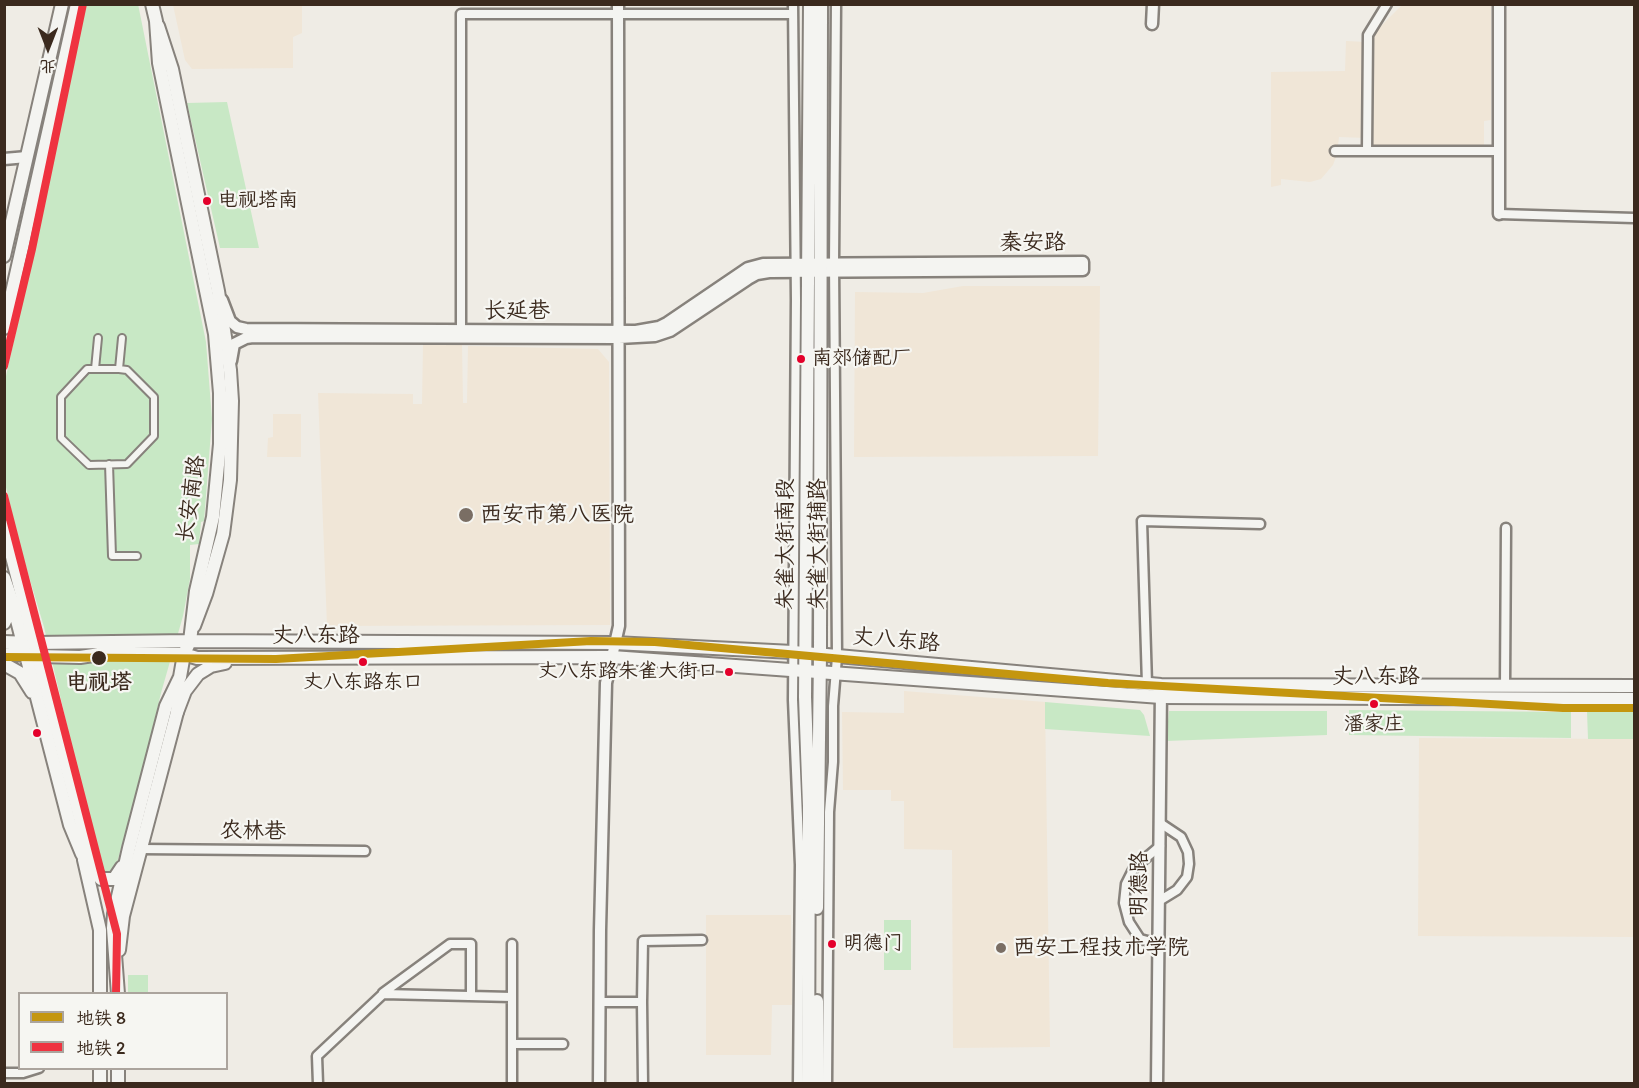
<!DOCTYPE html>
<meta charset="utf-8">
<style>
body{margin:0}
#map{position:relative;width:1639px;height:1088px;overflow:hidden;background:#efece5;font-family:Itim,"LXGW WenKai TC",sans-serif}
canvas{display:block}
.frame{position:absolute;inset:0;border:6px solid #3b2a1e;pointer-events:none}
.legend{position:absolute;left:18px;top:992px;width:210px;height:78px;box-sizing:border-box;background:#f6f6f2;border:2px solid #aba49d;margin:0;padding:8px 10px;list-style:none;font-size:18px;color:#3b2a1e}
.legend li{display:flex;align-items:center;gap:12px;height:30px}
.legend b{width:30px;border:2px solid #aba49d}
.north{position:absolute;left:18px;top:18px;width:60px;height:60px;-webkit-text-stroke:4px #f6f6f2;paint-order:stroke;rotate:180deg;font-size:16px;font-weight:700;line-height:24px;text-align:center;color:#3b2a1e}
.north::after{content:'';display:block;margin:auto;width:21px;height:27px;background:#3b2a1e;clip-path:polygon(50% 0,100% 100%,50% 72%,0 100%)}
</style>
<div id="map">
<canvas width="1639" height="1088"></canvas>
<div class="frame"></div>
<ul class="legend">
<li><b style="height:8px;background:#c4960f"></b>地铁 8</li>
<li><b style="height:8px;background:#ef3340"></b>地铁 2</li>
</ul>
<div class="north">北</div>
</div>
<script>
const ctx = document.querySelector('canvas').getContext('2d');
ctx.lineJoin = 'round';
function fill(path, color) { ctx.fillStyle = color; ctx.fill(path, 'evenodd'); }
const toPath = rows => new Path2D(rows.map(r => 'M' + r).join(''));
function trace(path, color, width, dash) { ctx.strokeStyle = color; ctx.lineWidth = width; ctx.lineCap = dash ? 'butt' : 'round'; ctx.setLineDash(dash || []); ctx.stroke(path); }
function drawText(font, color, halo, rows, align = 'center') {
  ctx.font = font + ' Itim,"LXGW WenKai TC",sans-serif'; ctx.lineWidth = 4.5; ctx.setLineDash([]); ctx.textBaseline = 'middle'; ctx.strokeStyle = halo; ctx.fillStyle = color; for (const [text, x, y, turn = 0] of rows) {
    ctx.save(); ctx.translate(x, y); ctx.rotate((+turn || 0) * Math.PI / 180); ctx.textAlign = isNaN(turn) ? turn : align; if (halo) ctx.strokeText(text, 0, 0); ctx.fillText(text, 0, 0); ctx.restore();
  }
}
fill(toPath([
 [173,5,302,5,302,33,293,37,293,68,192,69,185,60],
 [1402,5,1491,5,1491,120,1484,121,1484,149,1369,149,1370,50,1376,31],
 [1346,41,1367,42,1366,138,1339,137,1337,154,1333,165,1321,179,1310,182,1281,179,1281,185,1271,187,1271,72,1345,71],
 [963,286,1100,286,1098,456,854,457,855,292,923,293],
 [423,345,462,345,463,403,467,403,468,346,598,349,609,362,610,625,327,626,318,393,413,394,413,404,422,404],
 [273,414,301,414,301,457,267,457,268,438,273,437],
 [904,691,1045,702,1050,1047,953,1048,952,850,904,849,904,801,891,801,891,790,843,790,842,712,904,713],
 [1419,738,1634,739,1634,937,1418,936],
 [706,915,791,915,792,1005,772,1005,771,1055,706,1055]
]), '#f0e6d7');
fill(toPath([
 [138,4,206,342,212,419,204,521,201,522,199,544,190,545,190,579,183,616,161,693,139,785,116,866,113,871,107,873,103,870,98,858,44,627,19,543,5,483,4,385,44,206,85,5],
 [227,102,259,248,220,248,187,103],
 [1045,702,1140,710,1144,715,1150,736,1045,729],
 [1349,710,1571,712,1571,738,1349,735],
 [1169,711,1327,711,1327,735,1166,741],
 [1587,711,1634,711,1634,739,1588,739],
 [884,920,911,920,911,970,884,970],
 [128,975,148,975,148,993,128,993]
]), '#c8e8c5');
const pedestrian = toPath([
 [98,338,95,369,87,369,61,397,61,438,89,465,127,464,154,436,154,397,127,370,119,369,122,338],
 [95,369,119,369],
 [109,464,112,556,137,556]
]);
const minor = toPath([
 [793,4,796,300,793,700,800,865,798,1084],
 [1335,151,1499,151],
 [1367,151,1368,35,1387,4],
 [1499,214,1634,218],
 [461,330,461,14,793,14],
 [1147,684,1142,521,1260,524],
 [1505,686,1506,528],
 [141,849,365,851],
 [1159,901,1177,890,1187,877,1189,864,1188,852,1181,837,1160,823],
 [1159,944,1140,939,1129,922,1124,903,1126,884,1134,868,1160,846],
 [383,993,450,944,471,944,471,996],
 [600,1002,642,1002,643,1084],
 [642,1002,643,941,702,940],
 [512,1044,563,1044],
 [4,1073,23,1073,39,1068],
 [318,1084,317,1056,383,994,512,997],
 [512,1084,512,944],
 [827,1084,829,812,833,762,833,706,837,657,834,263,836,4]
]);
const tertiary = toPath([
 [1499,4,1499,214],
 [1152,24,1153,4],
 [4,159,27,157],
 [222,300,230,321,237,327,246,329,636,331,659,327,667,323,748,268,763,264,1083,262,1083,270,769,272,757,274,748,279,670,331,655,336,619,338,253,337,246,338,234,344,231,361],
 [599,1084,600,930,606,683,619,626,618,4],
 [1157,1084,1161,689]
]);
const secondary = toPath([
 [158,26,172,69,218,291,230,370,232,401,230,480,223,534,206,594,194,626],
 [4,256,62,4],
 [4,578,12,601,70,825,82,854],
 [4,623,9,613,8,601],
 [4,642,30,643],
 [4,654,33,655],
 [4,664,20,673,32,692],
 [817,908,820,654,821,4],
 [119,950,123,916,177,712,178,702],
 [817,1001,818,1084],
 [808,1084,809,806,805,697,810,4]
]);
const primary = toPath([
 [4,328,77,4],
 [4,526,81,822,84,860,100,930,100,994],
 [35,643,190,641,614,643,793,652,1161,685,1634,686],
 [38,656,80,657,107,653,184,654,197,658,612,657,1161,697,1634,699],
 [177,712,185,691,198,674,211,666,225,663],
 [87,840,97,874,101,879,114,879,122,867],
 [118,994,113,928,114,914,129,848,166,706,180,677,184,654,190,641,196,591,213,517,220,444,220,393,215,334,159,63,156,21,152,4],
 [100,1068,100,1084],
 [118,1068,118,1084]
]);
trace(pedestrian, '#87827c', 10);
trace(minor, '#87827c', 13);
trace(tertiary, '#87827c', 15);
trace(secondary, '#87827c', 16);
trace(primary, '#87827c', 16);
trace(pedestrian, '#f4f4f1', 6);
trace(minor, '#f4f4f1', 8);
trace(tertiary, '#f4f4f1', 10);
trace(secondary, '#f4f4f1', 12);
trace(primary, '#f4f4f1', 12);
trace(toPath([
 [4,657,276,659,591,641,655,642,1108,683,1563,708,1634,708]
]), '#c4960f', 8);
trace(toPath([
 [4,366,32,249,83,4],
 [4,496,117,934,116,994]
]), '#ef3340', 8);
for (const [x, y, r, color] of [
 [207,201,5,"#e4002b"],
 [801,359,5,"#e4002b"],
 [466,515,8,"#7a6e64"],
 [99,658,8,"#3b2a1e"],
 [363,662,5,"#e4002b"],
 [729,672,5,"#e4002b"],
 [1374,704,5,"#e4002b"],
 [37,733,5,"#e4002b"],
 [832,944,5,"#e4002b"],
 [1001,948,6,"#7a6e64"]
]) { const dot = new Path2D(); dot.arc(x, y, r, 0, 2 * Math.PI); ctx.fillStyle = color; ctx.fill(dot); trace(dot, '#f6f6f2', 2); }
drawText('20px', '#3b2a1e', '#f6f6f2', [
 ["电视塔南",218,201],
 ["南郊储配厂",812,359],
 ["丈八东路朱雀大街口",718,672,"right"],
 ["丈八东路东口",363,683,"center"],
 ["潘家庄",1374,725,"center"],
 ["明德门",843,944]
], 'left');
drawText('22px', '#3b2a1e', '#f6f6f2', [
 ["秦安路",1033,243],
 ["长延巷",517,311],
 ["长安南路",192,499,-82],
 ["朱雀大街南段",786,544,-90],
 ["朱雀大街辅路",818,544,-90],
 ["丈八东路",316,636],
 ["丈八东路",896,641,5],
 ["丈八东路",1376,677],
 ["农林巷",253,832,1],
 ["明德路",1140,884,-89]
]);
drawText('22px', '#3b2a1e', '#f6f6f2', [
 ["西安市第八医院",480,515],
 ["西安工程技术学院",1013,948]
], 'left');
drawText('bold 22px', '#3b2a1e', '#f6f6f2', [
 ["电视塔",99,683]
]);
</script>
